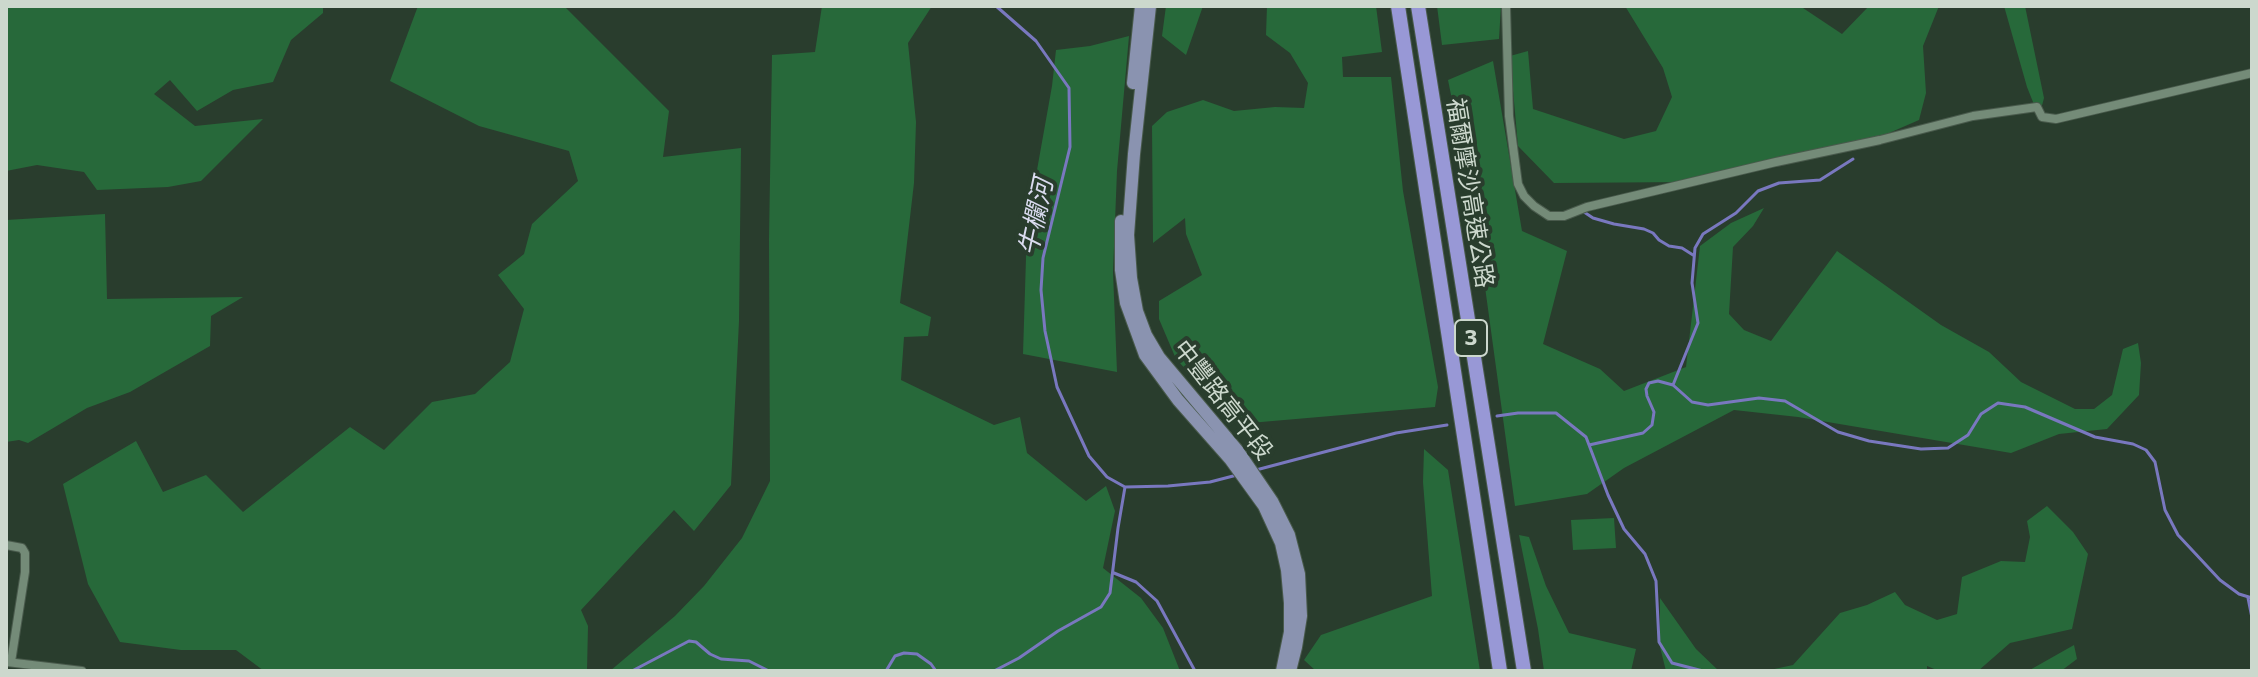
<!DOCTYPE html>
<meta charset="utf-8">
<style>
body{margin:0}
#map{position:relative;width:2258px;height:677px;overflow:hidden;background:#293d2d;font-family:Commissioner,sans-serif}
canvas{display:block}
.frame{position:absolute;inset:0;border:8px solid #ccd8cd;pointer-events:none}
</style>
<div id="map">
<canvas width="2258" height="677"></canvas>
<div class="frame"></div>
</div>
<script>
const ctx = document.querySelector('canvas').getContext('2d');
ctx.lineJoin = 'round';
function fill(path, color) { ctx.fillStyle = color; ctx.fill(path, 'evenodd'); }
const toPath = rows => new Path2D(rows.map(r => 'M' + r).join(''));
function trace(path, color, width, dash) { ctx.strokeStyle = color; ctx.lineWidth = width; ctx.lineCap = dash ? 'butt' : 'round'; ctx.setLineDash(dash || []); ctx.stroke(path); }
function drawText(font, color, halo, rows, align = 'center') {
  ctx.font = font + ' Commissioner,"Noto Sans TC",sans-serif'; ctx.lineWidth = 8; ctx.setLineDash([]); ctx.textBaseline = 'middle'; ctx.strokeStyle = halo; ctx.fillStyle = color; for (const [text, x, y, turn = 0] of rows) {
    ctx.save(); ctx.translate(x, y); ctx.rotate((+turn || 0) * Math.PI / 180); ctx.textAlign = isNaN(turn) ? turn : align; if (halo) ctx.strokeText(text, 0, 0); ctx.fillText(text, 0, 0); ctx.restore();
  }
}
fill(toPath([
 [6,6,323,6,323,13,291,40,273,82,233,90,197,111,170,80,154,94,195,126,263,119,201,181,168,187,97,190,84,172,37,165,6,171],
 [418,6,564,6,669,111,663,157,741,148,739,321,731,485,694,531,674,510,581,610,588,626,587,671,264,671,236,650,181,650,120,642,88,584,63,484,136,441,163,492,206,475,243,512,350,427,384,450,432,402,475,394,510,362,524,309,498,275,524,254,532,224,578,181,569,151,479,126,390,81],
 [822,6,932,6,908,43,916,122,914,183,900,303,931,317,928,336,904,337,901,380,994,425,1020,417,1027,453,1086,501,1106,486,1115,511,1103,568,1141,598,1163,628,1180,671,610,671,675,616,704,586,742,538,770,481,769,240,772,55,815,52],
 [1166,6,1203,6,1186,55,1162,36],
 [1267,6,1376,6,1382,52,1342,57,1343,77,1391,77,1403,191,1438,387,1435,407,1238,424,1176,359,1159,319,1159,301,1202,275,1186,234,1185,218,1153,243,1152,126,1167,112,1203,100,1234,111,1275,107,1304,108,1308,83,1290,53,1266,35],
 [1437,6,1501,6,1499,39,1442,45],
 [1625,6,1800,6,1842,34,1869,6,1939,6,1923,46,1926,93,1919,120,1866,143,1688,182,1554,183,1518,146,1510,56,1528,51,1533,109,1624,139,1656,131,1672,97,1663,68],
 [2004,6,2025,6,2044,98,2039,117,2027,87],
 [1129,36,1117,171,1113,272,1117,372,1023,354,1027,226,1052,86,1056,50,1090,46],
 [1493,61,1522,231,1567,251,1543,344,1600,369,1624,391,1686,367,1700,246,1731,223,1764,208,1753,226,1733,247,1729,314,1744,330,1771,341,1837,251,1941,325,1989,352,2021,382,2075,409,2094,409,2112,395,2123,349,2138,343,2141,363,2139,395,2107,429,2059,434,2011,453,1798,417,1734,410,1624,468,1587,494,1515,506,1475,214,1448,80],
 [105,214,107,299,243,297,211,316,210,346,130,392,87,408,28,443,19,440,6,442,6,220],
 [1424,449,1448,470,1480,671,1316,671,1304,660,1321,635,1432,596,1423,482],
 [2047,506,2073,532,2088,554,2072,629,2010,643,1978,671,1939,671,1927,666,1927,671,1765,671,1793,665,1840,613,1867,605,1895,592,1905,605,1937,620,1957,614,1962,577,2001,561,2025,562,2030,537,2027,521],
 [1614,518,1616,548,1573,550,1571,520],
 [1519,535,1529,537,1546,586,1569,633,1636,649,1631,671,1544,671,1538,629],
 [1660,598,1696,649,1719,671,1666,671,1660,647],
 [2074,645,2077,659,2061,671,2028,671]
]), '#27693a');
trace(toPath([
 [996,6,1036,41,1069,88,1070,147,1043,258,1041,290,1045,331,1057,387,1089,456,1107,477,1125,487,1168,486,1210,482,1237,475],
 [1584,212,1593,218,1614,224,1644,229,1653,233,1659,240,1669,246,1682,248,1693,255],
 [1673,385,1698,323,1692,283,1695,248,1703,234,1736,213,1758,191,1779,183,1820,180,1853,159],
 [1497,416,1518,413,1556,413,1586,437,1608,495,1624,529,1645,554,1656,581,1659,642,1672,663,1703,671],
 [1589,445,1643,433,1652,425,1654,412,1647,396,1646,389,1649,383,1658,381,1673,385,1692,402,1708,405,1759,398,1785,401,1838,432,1869,441,1921,449,1948,448,1968,435,1981,414,1998,403,2025,407,2095,437,2133,444,2146,450,2155,462,2165,510,2178,535,2220,580,2239,594,2252,598],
 [1256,470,1396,433,1447,425],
 [1114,573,1136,582,1157,601,1195,671],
 [2248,598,2252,618],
 [632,671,689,641,696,642,710,654,721,659,749,661,769,671],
 [886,671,895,656,904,653,917,654,931,664,936,671],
 [994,671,1019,658,1058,631,1101,607,1110,593,1118,528,1125,487]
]), '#7978bf', 3);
const minor = toPath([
 [1506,6,1509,116,1518,184,1524,196,1534,206,1549,216,1564,216,1587,207,1776,162,1880,140,1973,116,2037,107,2042,117,2056,119,2252,73],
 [6,545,22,548,25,553,25,572,11,662],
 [7,662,82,671]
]);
const primary = toPath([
 [1150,6,1134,154,1128,235,1131,278,1137,311,1146,335,1159,357,1238,451,1272,501,1289,535,1299,574,1301,616,1296,647,1290,671],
 [1133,83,1141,6],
 [1121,221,1121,270,1126,303,1145,355,1178,400,1230,459,1264,506,1281,543,1287,570,1290,603,1290,632,1282,671]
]);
const motorway = toPath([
 [1398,6,1500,671],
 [1418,6,1524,671]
]);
trace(minor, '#495a4c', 10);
trace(primary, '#495a4c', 14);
trace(motorway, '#495a4c', 16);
trace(minor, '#748b78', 8);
trace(primary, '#8a93b0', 12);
trace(motorway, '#9898d6', 14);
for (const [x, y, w] of [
 [1471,338,32]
]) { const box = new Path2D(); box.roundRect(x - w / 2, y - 18, w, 36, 6); ctx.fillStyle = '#293d2d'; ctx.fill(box); trace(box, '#ccd8cd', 2); }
drawText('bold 22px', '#ccd8cd', null, [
 ["3",1471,338]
]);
drawText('24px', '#ccd8cd', '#293d2d', [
 ["福爾摩沙高速公路",1470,193,81],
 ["中豐路高平段",1223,400,52]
]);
drawText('italic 26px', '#dadbef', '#293d2d', [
 ["牛欄河",1036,217,-78]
]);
</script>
